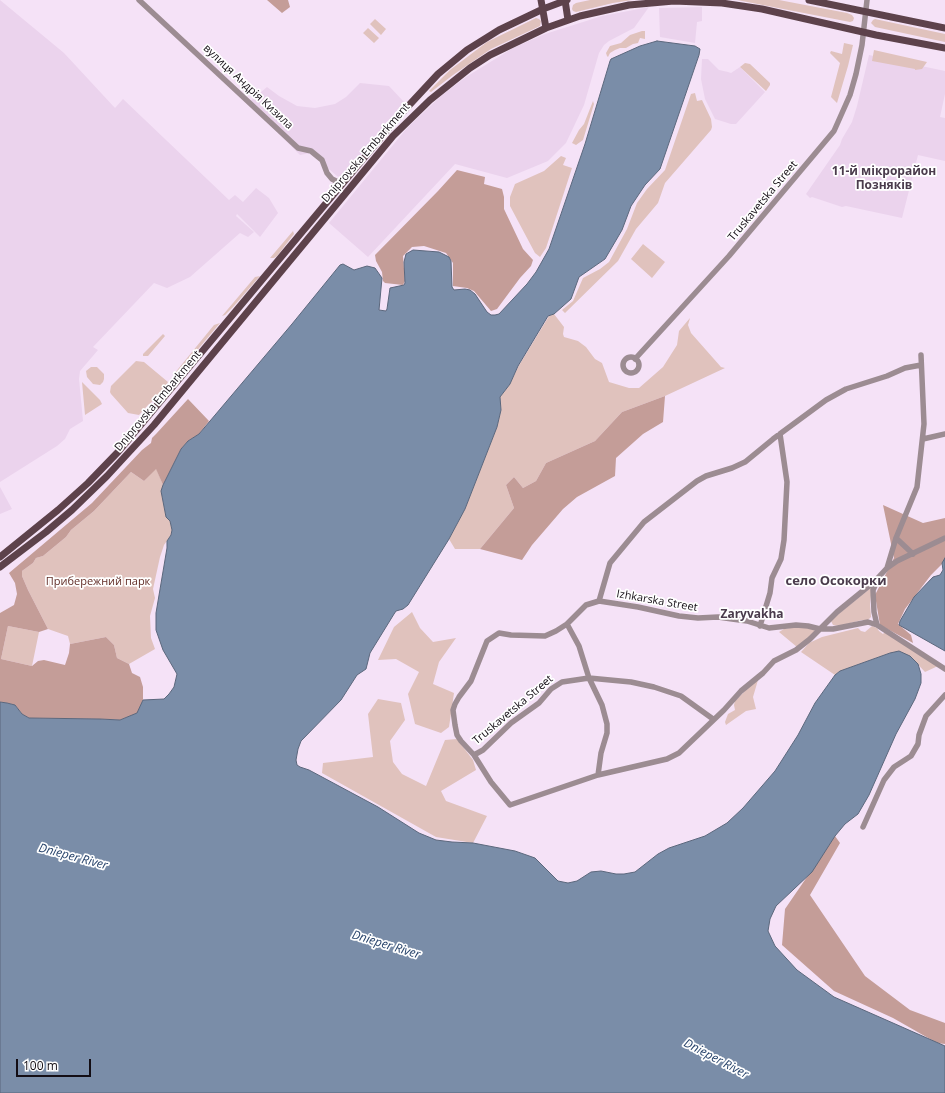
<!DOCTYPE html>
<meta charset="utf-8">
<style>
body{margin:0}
#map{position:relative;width:945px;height:1093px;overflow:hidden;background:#f5e2f7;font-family:"Open Sans",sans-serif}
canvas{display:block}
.scale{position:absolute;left:16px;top:1059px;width:75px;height:18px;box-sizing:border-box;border:2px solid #130d14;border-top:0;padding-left:5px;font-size:12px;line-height:14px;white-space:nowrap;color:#130d14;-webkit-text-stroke:3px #fff;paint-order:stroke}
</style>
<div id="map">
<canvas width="945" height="1093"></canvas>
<div class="scale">100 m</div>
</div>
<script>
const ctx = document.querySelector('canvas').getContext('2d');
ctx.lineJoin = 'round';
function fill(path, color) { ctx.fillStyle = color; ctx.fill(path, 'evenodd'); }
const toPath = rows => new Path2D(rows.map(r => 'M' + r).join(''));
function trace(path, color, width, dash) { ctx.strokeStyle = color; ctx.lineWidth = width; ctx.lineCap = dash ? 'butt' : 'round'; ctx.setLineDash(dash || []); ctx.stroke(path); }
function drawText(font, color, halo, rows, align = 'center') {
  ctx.font = font + ' "Open Sans",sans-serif'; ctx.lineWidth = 3.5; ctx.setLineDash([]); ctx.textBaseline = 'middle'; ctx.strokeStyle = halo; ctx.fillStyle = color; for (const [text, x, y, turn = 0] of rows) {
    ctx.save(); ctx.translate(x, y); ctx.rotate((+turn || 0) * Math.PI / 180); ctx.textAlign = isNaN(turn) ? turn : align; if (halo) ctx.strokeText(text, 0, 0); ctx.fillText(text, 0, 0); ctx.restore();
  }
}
fill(toPath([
 [0,0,64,53,115,108,123,99,229,200,235,195,243,202,256,188,269,198,278,213,260,237,237,214,236,216,254,232,248,237,240,233,190,277,167,288,154,283,93,347,98,350,80,371,79,379,83,421,70,429,65,439,57,446,0,482],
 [649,7,634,28,609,41,604,45,599,53,584,105,566,143,548,161,507,178,455,164,368,257,329,223,407,128,442,95,466,77,513,48,545,34,602,16],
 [702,7,702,21,697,22,695,43,660,37,659,8],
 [869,55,945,71,945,94,940,117,945,118,945,161,918,155,902,218,846,206,842,207,812,197,810,198,806,194,840,145,842,139,852,122,857,106],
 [702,59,708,59,719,70,728,72,731,73,740,67,765,92,736,124,731,124,715,119,705,99,701,79],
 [360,83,389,86,404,102,343,176,340,177,337,176,310,153,300,155,248,103,267,87,279,96,297,106,315,108,335,104,346,97],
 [0,487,12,509,0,514]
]), '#ebd3ed');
fill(toPath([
 [590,0,632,0,613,3,576,12,573,11,572,9,573,5,576,3],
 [737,0,779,0,847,13,852,15,854,18,853,21,850,22],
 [536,18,539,19,541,21,540,26,491,49,453,75,431,92,429,91,450,70,487,42],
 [375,19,386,29,381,35,370,24],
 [875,19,945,34,945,42,875,27,871,23,873,20],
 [368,28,379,38,374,43,363,33],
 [642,31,645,31,645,39,640,38,638,43,633,44,626,48,620,48,615,50,610,53,608,57,607,56,606,53,610,46,621,43,630,35],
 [844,43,853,45,848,66,837,103,831,97,840,63,830,53,831,51,842,54],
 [874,50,927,62,922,69,915,70,915,69,872,61],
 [745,63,750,64,770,83,770,85,766,91,740,67],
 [695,93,697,101,702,100,711,119,712,127,711,130,665,183,658,203,636,229,618,261,565,313,562,310,573,301,583,278,600,269,609,262,627,229,637,203,647,189,665,170,691,94],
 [593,101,594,104,583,140,576,145,572,143,579,130,584,124],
 [561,156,566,158,563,165,572,168,546,248,540,257,535,253,510,206,510,197,515,184,544,171],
 [293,231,294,234,277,256,274,258,270,258],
 [643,244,665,262,652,278,631,259],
 [260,276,234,306,225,315,222,316,255,277],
 [554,314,564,327,563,334,564,337,578,341,586,347,595,359,602,363,609,382,629,388,639,388,663,367,677,345,679,331,690,318,688,325,691,333,721,367,725,368,665,396,622,412,595,441,546,463,536,481,523,488,514,477,506,485,514,508,480,549,455,549,449,539,465,509,497,427,501,410,500,397,510,384,518,367,549,316],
 [220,323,174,378,174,374,214,325],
 [163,334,165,336,148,356,143,356,143,354],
 [136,361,144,362,168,382,159,396,148,405,139,415,128,413,111,394,110,392,111,386],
 [91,367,97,367,104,374,104,379,103,382,100,385,93,384,87,377,86,371],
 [82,382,100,400,102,404,85,415],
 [156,468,163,485,162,496,166,517,170,521,172,530,171,535,164,545,160,557,153,589,155,598,150,616,151,638,155,649,129,664,117,658,114,645,106,637,70,644,68,636,48,629,28,590,22,576,22,571,33,563,36,558,43,556,66,537,71,530,94,511,131,472,144,481],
 [872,587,870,604,871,617,867,621,862,620,839,626,833,625,831,621,836,616],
 [412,612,420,628,433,642,456,638,439,662,433,684,454,693,449,727,441,733,415,724,408,694,419,672,396,659,378,660,394,627],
 [8,626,39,632,32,666,1,659],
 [872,626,877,628,879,631,883,634,885,632,938,666,925,672,910,656,890,653,840,671,835,675,801,652,809,643,822,637,858,628,861,631,865,632],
 [796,627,807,627,816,631,797,647,779,632,784,629],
 [758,680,753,697,756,709,746,711,726,725,725,722,728,714,735,710,734,705,735,701,751,685],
 [378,699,401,703,405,720,390,741,393,762,402,774,426,786,445,740,457,739,473,760,476,770,441,791,446,801,487,816,473,843,436,837,322,773,323,763,373,757,368,714]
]), '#e0c2bd');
fill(toPath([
 [267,0,288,0,290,7,282,13],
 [457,170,485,177,484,184,502,189,504,197,504,209,523,249,533,260,531,266,520,278,497,309,491,311,474,291,467,288,453,286,453,263,446,253,424,246,412,247,403,256,405,281,403,285,385,283,383,281,382,272,376,261,375,255,438,191],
 [665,396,663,422,643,434,616,458,615,476,577,497,563,509,532,545,522,560,480,549,514,508,506,485,514,477,523,488,536,481,546,463,595,441,622,412],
 [188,399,209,421,199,434,188,441,181,449,163,485,156,469,144,481,131,472,94,511,71,530,66,537,43,556,36,558,33,563,22,571,22,576,28,590,48,629,39,632,8,626,1,659,32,666,38,661,44,660,65,665,69,653,70,644,106,637,114,645,117,658,129,664,132,673,140,677,143,687,143,700,138,713,120,720,100,719,29,718,22,714,15,705,7,703,0,702,0,613,14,605,17,594,15,583,9,573,92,503,142,450,151,443,152,438,156,434],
 [883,505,923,523,945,518,945,561,931,575,905,609,898,624,911,635,913,643,880,625,875,595,894,558],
 [835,836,840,843,810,895,865,976,910,1010,945,1023,945,1044,937,1043,893,1018,834,991,782,945,785,909]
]), '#c49d98');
const water = toPath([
 [657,41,695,46,700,49,699,55,660,169,645,185,631,206,622,230,605,259,579,277,571,299,554,314,548,316,518,366,510,384,500,397,501,410,497,427,465,509,449,539,408,605,403,609,396,611,394,614,370,653,366,669,357,675,341,700,301,741,298,749,296,760,297,765,300,767,309,770,378,807,419,833,436,840,452,842,473,843,515,851,535,858,558,881,568,883,577,881,591,872,601,871,616,874,624,874,635,872,658,854,669,848,705,836,727,823,743,808,775,771,798,735,815,703,835,675,840,671,890,653,899,651,910,656,918,664,921,674,921,683,915,699,896,734,869,795,858,814,845,824,835,836,812,872,776,906,770,919,768,931,775,946,797,970,834,997,945,1046,945,1093,0,1093,0,702,7,703,15,705,22,714,29,718,100,719,120,720,137,713,143,700,164,699,169,694,174,687,177,674,163,650,156,630,156,613,167,548,167,541,171,535,172,530,170,521,166,517,161,491,163,485,181,449,188,441,199,434,292,324,340,265,343,264,354,270,367,266,375,268,382,278,379,310,386,311,387,309,390,288,404,285,405,283,404,262,406,254,413,250,439,252,449,257,451,261,452,287,454,290,465,289,470,290,475,294,487,312,491,315,495,315,499,314,527,284,536,272,549,249,585,144,610,61,611,59,640,46,657,41],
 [945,558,945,651,899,625,900,621,914,597,933,577,940,575,943,570,942,563,945,558]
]);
fill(water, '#7a8da8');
trace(water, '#5b677c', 1);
trace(toPath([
 [139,0,298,148,311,151,322,160,327,173,332,179,342,184],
 '623 365a8 8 0 1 1 16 0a8 8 0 1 1-16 0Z',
 [635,359,729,256,834,131,850,95,856,74,862,45,867,0],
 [923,439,945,434],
 [896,538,913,554],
 [887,568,896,538,917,487,924,424,921,355],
 [878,579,873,590,874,612,877,625,945,669],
 [599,601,638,607,679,616,698,618,718,617,732,619,747,621,769,628,796,625,808,626,820,629,837,612,875,581,887,568,897,561,945,538],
 [567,624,586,605,599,601,610,563,644,522,697,481,706,476,732,468,745,462,773,439,826,400,846,389,887,376,905,368,921,365],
 [760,626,770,593,772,578,781,559,784,540,787,482,780,434],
 [474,755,483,750,511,723,539,703,551,689,562,682,589,678,631,682,654,687,681,696,713,719],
 [598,775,601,753,607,733,607,724,602,705,589,678,579,646,567,624,556,631,545,636,511,635,499,633,487,641,471,681,459,697,455,704,453,710,455,725,457,735,461,741,474,755,491,782,510,805,598,775,667,759,679,753,724,710,741,691,763,673,774,661,796,650,810,639,820,629,833,629,868,622,877,625],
 [863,827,884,780,894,767,911,756,918,744,919,735,926,716,945,695]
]), '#9c8c92', 5.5);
trace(toPath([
 [541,0,546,28],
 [565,0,568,20],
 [809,0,945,28],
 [0,557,58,510,88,483,118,452,399,116,438,74,467,50,499,30,543,9,567,0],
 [0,567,46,532,72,510,107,476,154,425,393,136,430,100,470,68,490,55,546,28,580,16,629,5,674,1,722,3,762,9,876,35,945,48]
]), '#5d424b', 7);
drawText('11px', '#130d14', '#fff', [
 ["вулиця Андрія Кизила",248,87,43],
 ["Dniprovska Embarkment",366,153,-49],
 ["Truskavetska Street",763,201,-50],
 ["Dniprovska Embarkment",158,401,-50],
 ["Izhkarska Street",657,601,10],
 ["Truskavetska Street",513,710,-40]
]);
drawText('11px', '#622e28', '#fff', [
 ["Прибережний парк",98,582]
]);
drawText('bold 12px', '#4a3b4c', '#fff', [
 ["11-й мікрорайон",884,172],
 ["Позняків",884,186],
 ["Zaryvakha",752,615]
]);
drawText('italic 12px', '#27436b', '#fff', [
 ["Dnieper River",73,857,15],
 ["Dnieper River",386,945,17],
 ["Dnieper River",716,1059,28]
]);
drawText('bold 13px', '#4a3b4c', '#fff', [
 ["село Осокорки",836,581]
]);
</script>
